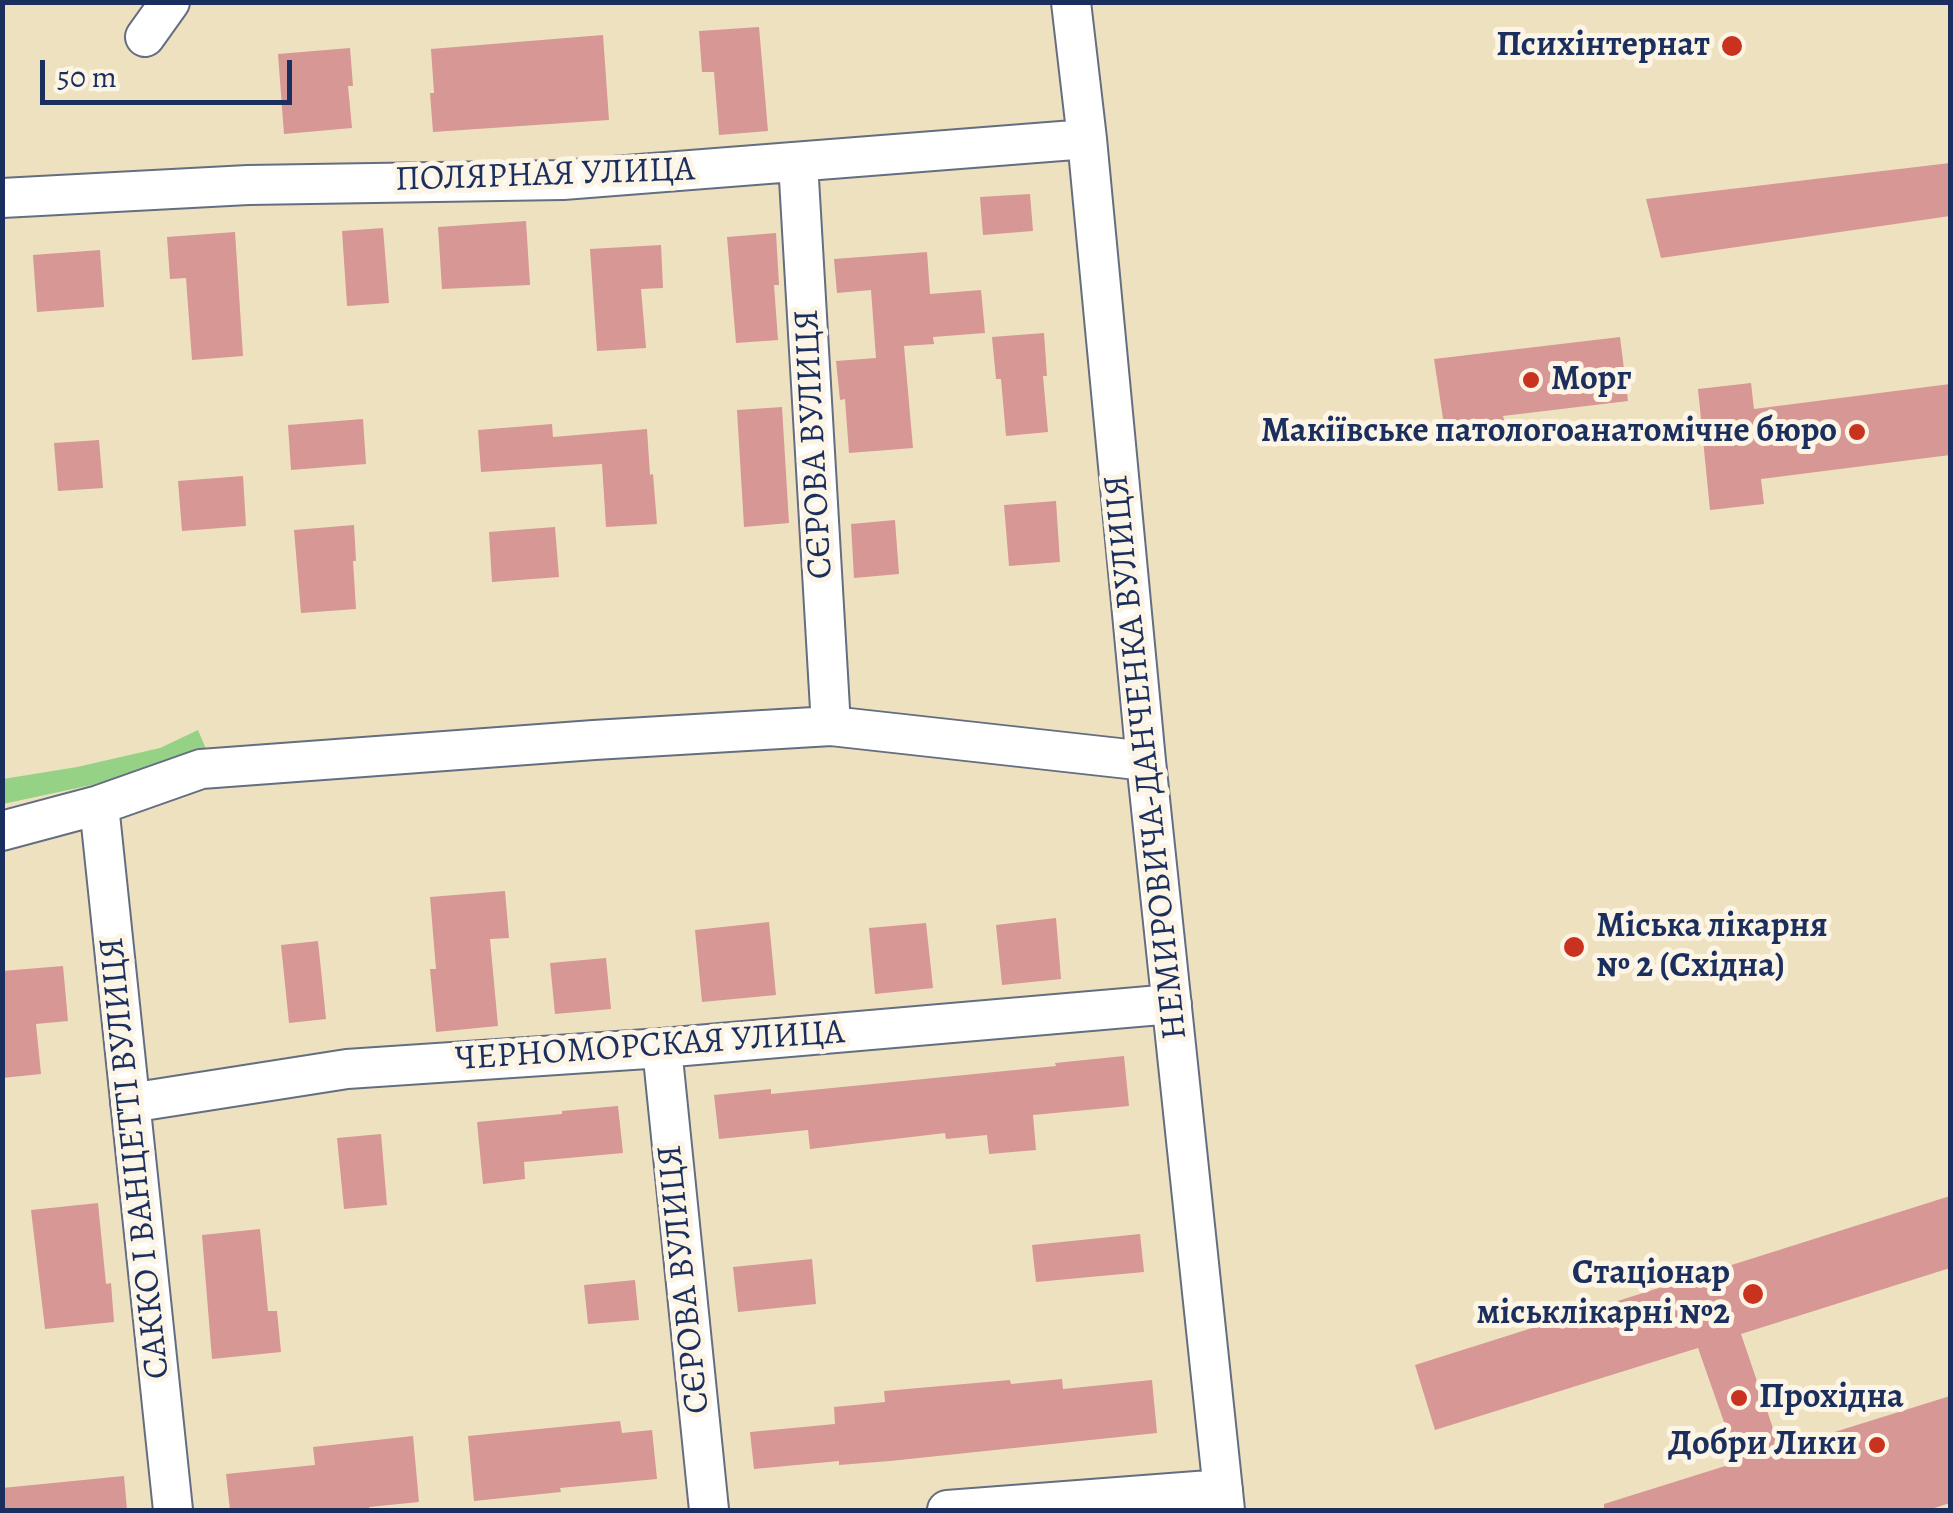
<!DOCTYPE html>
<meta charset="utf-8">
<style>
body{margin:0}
#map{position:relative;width:1953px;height:1513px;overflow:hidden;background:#eee1c0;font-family:Alegreya,serif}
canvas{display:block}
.frame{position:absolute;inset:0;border:5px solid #1b2f5e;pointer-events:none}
.scale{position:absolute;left:40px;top:60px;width:252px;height:45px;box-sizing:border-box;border:5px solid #1b2f5e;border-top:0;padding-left:12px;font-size:30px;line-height:35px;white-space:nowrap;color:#1b2f5e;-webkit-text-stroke:8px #fcf5e5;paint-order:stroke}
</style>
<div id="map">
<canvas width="1953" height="1513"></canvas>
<div class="frame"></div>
<div class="scale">50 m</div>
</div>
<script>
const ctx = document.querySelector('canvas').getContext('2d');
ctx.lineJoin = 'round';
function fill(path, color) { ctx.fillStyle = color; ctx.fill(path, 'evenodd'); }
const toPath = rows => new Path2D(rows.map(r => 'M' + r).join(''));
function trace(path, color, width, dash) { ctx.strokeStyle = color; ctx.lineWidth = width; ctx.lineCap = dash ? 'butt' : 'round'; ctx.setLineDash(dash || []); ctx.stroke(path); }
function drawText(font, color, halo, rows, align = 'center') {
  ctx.font = font + ' Alegreya,serif'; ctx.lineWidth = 10; ctx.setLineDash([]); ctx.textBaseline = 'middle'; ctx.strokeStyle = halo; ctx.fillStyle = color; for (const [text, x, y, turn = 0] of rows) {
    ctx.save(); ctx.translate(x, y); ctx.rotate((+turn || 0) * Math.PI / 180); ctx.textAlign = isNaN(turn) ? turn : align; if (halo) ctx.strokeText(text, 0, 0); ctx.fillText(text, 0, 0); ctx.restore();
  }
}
fill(toPath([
 [198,730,206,749,152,772,3,804,3,779,77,767,160,748]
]), '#96d286');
fill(toPath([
 [759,27,768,131,719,135,714,72,702,72,699,31],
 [603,35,609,120,433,132,430,93,434,93,431,49],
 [350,48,353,86,348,86,352,128,284,134,278,54],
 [1950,163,1950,216,1661,258,1646,199],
 [1030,194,1033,231,983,235,980,197],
 [526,221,530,285,442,289,438,227],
 [383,228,389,303,347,306,342,231],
 [235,232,243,356,192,360,186,278,170,279,167,237],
 [776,233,779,285,774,285,778,340,736,343,727,237],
 [661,245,663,288,641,289,646,348,597,351,590,249],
 [100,250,104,307,37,312,33,255],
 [927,252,930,294,981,290,985,333,933,337,934,344,904,346,913,448,849,453,845,399,840,400,836,361,876,358,871,290,837,293,834,259],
 [1044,333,1047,376,1043,376,1048,432,1006,436,1001,379,996,379,992,337],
 [1620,337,1628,401,1503,416,1510,441,1447,445,1434,359],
 [1751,383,1754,409,1950,384,1950,455,1761,479,1764,504,1710,510,1698,389],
 [782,407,789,523,744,527,737,410],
 [363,419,366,464,291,470,288,425],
 [552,424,553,437,647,429,650,475,653,474,657,524,606,527,602,464,481,472,478,430],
 [99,440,103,488,58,491,54,443],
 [243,476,246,526,182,531,178,481],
 [1056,501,1060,562,1009,566,1004,505],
 [895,520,899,574,854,578,851,524],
 [354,525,356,561,353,561,356,609,301,613,294,530],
 [555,527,559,577,492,582,489,532],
 [505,891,509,938,490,939,498,1026,436,1032,430,969,436,969,430,897],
 [1056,918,1061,979,1002,985,996,925],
 [769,922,776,995,702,1002,695,930],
 [926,923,933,988,875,994,869,928],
 [318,941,326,1019,289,1023,281,945],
 [606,958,611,1009,555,1014,550,963],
 [63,966,68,1021,36,1024,41,1074,2,1078,2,971],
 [1124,1056,1129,1106,1033,1115,1036,1150,989,1154,987,1135,946,1139,945,1133,810,1149,808,1130,719,1139,714,1095,771,1089,771,1094,1056,1066,1055,1063],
 [618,1106,623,1153,524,1162,525,1179,483,1184,477,1122,562,1114,562,1111],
 [381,1134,387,1205,344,1209,337,1138],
 [1950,1196,1950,1268,1741,1334,1780,1449,1950,1396,1950,1503,1928,1510,1604,1510,1604,1504,1738,1462,1698,1348,1435,1430,1415,1365],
 [98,1203,106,1284,111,1283,114,1322,45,1329,31,1210],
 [260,1229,268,1311,277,1311,281,1352,212,1359,202,1235],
 [1140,1234,1144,1272,1036,1282,1032,1245],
 [812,1259,816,1304,738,1312,733,1267],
 [635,1280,639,1320,588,1324,584,1285],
 [1062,1379,1063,1389,1152,1380,1157,1433,890,1461,839,1465,839,1461,754,1469,750,1432,835,1424,834,1407,885,1402,884,1391,1010,1380,1011,1384],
 [620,1421,622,1433,652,1430,657,1479,560,1488,561,1492,474,1501,468,1436],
 [413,1436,419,1502,369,1507,369,1510,230,1510,226,1474,315,1465,313,1447],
 [124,1476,127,1510,2,1510,2,1488]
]), '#d79794');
const minor = toPath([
 [1071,2,1087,139,1146,761,1225,1510],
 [145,37,170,2],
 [798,162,831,726],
 [2,198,248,185,563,180,1087,139],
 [99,805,173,1510],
 [2,831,99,805,201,769,594,740,831,726,1146,761],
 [662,1048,709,1510],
 [130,1103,347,1069,662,1048,1172,1004],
 [947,1510,1223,1489]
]);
trace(minor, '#656d80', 42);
trace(minor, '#fff', 38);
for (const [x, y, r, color] of [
 [1732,46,12,"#c8321e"],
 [1531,380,10,"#c8321e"],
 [1857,432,10,"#c8321e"],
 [1574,947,12,"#c8321e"],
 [1753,1294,12,"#c8321e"],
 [1739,1398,10,"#c8321e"],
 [1877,1445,10,"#c8321e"]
]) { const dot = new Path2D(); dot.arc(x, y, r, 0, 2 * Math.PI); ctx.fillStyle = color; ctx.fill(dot); trace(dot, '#fcf5e5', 4); }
drawText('bold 35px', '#1b2f5e', '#fcf5e5', [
 ["Психінтернат",1710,46],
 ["Морг",1551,380,"left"],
 ["Макіївське патологоанатомічне бюро",1837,432],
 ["Міська лікарня",1596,927,"left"],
 ["№ 2 (Східна)",1596,967,"left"],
 ["Стаціонар",1730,1274],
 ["міськлікарні №2",1730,1314],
 ["Прохідна",1759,1398,"left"],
 ["Добри Лики",1857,1445]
], 'right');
drawText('35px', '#1b2f5e', '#fcf5e5', [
 ["ПОЛЯРНАЯ УЛИЦА",545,176,-2],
 ["СЄРОВА ВУЛИЦЯ",815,444,-93],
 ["НЕМИРОВИЧА-ДАНЧЕНКА ВУЛИЦЯ",1147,757,-96],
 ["ЧЕРНОМОРСКАЯ УЛИЦА",650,1047,-4],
 ["САККО І ВАНЦЕТТІ ВУЛИЦЯ",136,1158,-96],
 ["СЄРОВА ВУЛИЦЯ",685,1279,-96]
]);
</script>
